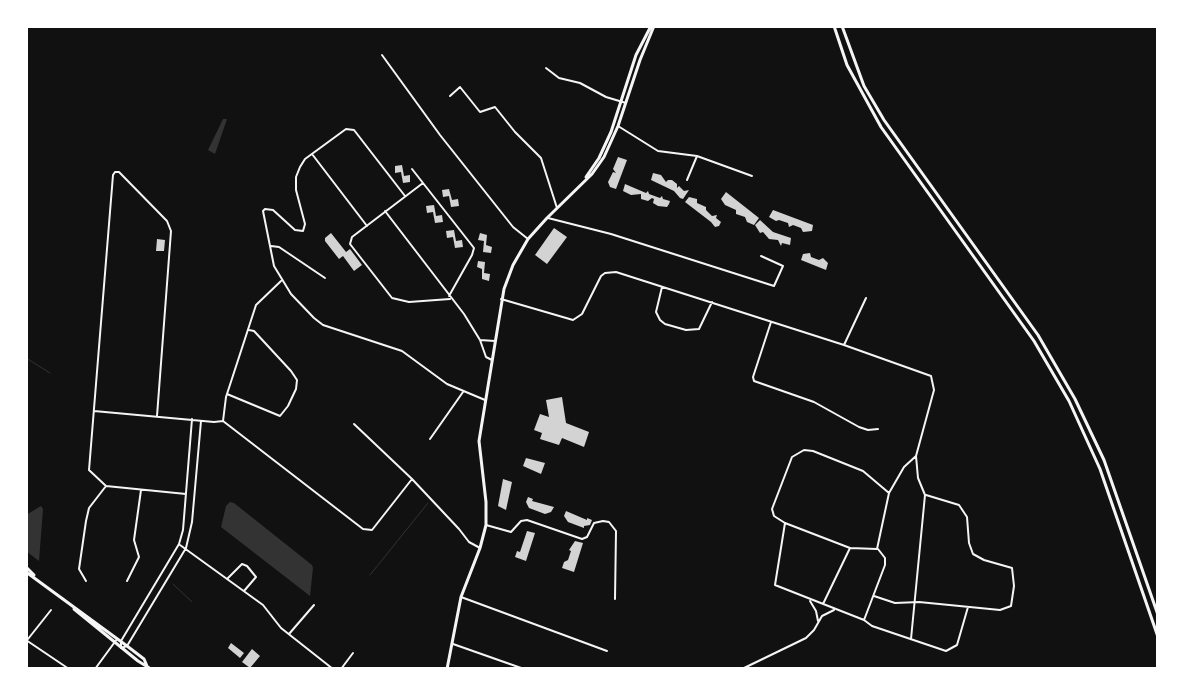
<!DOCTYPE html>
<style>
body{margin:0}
#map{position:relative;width:1184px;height:695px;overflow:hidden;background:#111;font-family:Arial,sans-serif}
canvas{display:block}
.frame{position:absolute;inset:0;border:28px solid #fff;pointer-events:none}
</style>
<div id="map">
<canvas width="1184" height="695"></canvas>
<div class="frame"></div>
</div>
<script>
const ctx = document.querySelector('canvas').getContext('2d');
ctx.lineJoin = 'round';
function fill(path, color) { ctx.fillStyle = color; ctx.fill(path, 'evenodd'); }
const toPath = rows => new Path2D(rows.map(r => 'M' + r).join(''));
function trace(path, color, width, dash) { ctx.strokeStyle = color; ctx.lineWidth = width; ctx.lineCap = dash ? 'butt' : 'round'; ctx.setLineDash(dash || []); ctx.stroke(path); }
fill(toPath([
 [223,119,227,119,215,154,208,150],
 [230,502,234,503,312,565,313,568,310,596,221,527,226,506],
 [41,506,43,509,39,561,26,551,26,515]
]), '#333');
trace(toPath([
 [26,358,50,373],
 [370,575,428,503],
 [173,584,192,602]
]), '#333', 1);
fill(toPath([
 [618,157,627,160,616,189,610,187,608,182,613,172,616,173,613,169],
 [402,165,404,176,410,175,410,182,403,183,401,172,395,173,395,166],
 [653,173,661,175,666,182,668,180,672,180,677,184,677,188,679,186,684,191,689,190,683,199,680,198,674,191,651,180],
 [625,184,646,193,648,191,649,194,660,198,662,196,663,199,670,201,669,204,667,207,658,206,653,203,654,199,652,198,648,201,641,199,641,194,631,195,623,191],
 [449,189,452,200,458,199,459,206,451,207,449,196,443,197,442,190],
 [726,192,759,218,754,225,747,222,745,217,736,214,736,210,725,205,721,199],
 [689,197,697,199,697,203,706,207,706,210,712,216,717,215,716,218,721,222,719,226,715,227,711,222,685,202],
 [434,205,436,216,442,215,443,222,435,223,433,212,427,213,426,206],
 [773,210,813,225,812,231,803,232,801,228,793,225,789,227,788,223,779,220,776,221,769,217],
 [760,220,773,232,791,238,790,245,782,243,781,246,778,240,769,239,763,232,760,233,755,225],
 [554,228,567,237,547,264,535,255],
 [454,230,456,241,462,240,463,247,455,248,453,237,447,238,446,231],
 [331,233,346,252,350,249,362,265,354,271,343,256,339,259,325,241,325,238],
 [480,233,487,235,486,245,492,247,491,253,483,252,484,241,478,240],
 [157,239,165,240,164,251,156,251],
 [810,253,811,257,819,260,823,258,828,263,826,270,801,260,803,254],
 [478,261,485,262,484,273,490,274,489,281,482,279,482,269,477,267],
 [562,397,566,423,589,432,584,447,562,438,559,445,540,439,542,433,534,430,540,414,549,417,546,400],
 [526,458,545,463,541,474,523,466],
 [503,479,512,482,506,510,498,506],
 [528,497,533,499,532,501,554,507,551,512,545,514,529,508,526,502],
 [566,511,587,520,587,518,592,520,590,525,584,526,584,528,568,522,564,516],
 [527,531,535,533,526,561,515,557,517,551,520,552],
 [575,541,583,543,574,572,562,568,564,562,568,560,571,551,569,550],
 [231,643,244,653,240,658,228,648],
 [252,649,260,656,250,668,242,662]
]), '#d3d3d3');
trace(toPath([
 [382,55,440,135,513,227,528,239],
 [546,68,559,78,580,83,606,97,626,103],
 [450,96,460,87,480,112,495,107,515,132,541,158,557,208],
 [618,126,658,151,697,156,752,176],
 [312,154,367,226],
 [412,169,474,248,472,255,449,296],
 [687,180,697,156],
 [423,183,352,237,350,244,392,298,409,302,450,299],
 [405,196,354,130,346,129,305,159,300,167,296,177,296,190,305,224,303,231,295,230,273,210,265,209,263,211,274,266,291,294,314,318,323,325,402,351,447,384,485,400],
 [385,211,464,314,480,340,486,357,492,360],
 [548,218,611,234,774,286,783,266,761,256],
 [271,246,279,247,325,278],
 [662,287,656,312,660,320,665,324,686,330,699,329,712,302],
 [501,299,573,320,582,314,601,276,605,273,616,272,844,345,931,376,934,390,916,456,918,478,925,495,911,639],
 [771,322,753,377,754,381,814,402,859,427,868,430,878,429],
 [480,340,495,341],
 [844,345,866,298],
 [227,394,280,416,288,406,296,389,297,380,291,371,254,331,249,330],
 [94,411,214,422,223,421],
 [157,416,171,231,167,221,119,172,115,172,113,175,89,470,106,486,186,494],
 [192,419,183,530,179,544,121,641,121,648,127,646,186,548,192,522,201,421],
 [223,421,363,529,372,530,412,479],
 [223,421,226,397,256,305,281,281],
 [354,424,412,479,459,529,469,542,480,548],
 [430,439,463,392],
 [785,523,775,585,864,620,872,626,946,651,957,645,968,607],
 [486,525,511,532,521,521,527,520,582,539,587,537,594,523,603,521,609,522,616,531,615,599],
 [180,545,263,605,281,628,333,669],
 [877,549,850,548,785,523,774,516,772,509,792,457,804,450,813,451,863,471,889,493],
 [877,549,889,493,904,467,916,456],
 [227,579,242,564,247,566,256,577,244,591],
 [86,581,79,569,86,521,89,508,106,486],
 [127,581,139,557,134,540,141,490],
 [874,596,895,603,919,602,1000,610,1011,606,1014,586,1012,568,984,560,973,554,969,543,967,517,959,505,926,495],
 [461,597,607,651],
 [810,601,816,611,818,621],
 [823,604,850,548],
 [864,620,885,565,885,558,878,549],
 [289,634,314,605],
 [28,639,51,610],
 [26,640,69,669],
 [453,644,524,669],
 [95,669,117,639],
 [341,669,353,653],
 [742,669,806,638,814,630,822,616,834,610]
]), '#f5f5f5', 2);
trace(toPath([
 [586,177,599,158,611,132,636,55,651,26],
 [26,567,34,575],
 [26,572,127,646,144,659,147,666],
 [74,609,138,661,151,669],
 [447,669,461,597,480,548,486,525,486,502,479,441,504,289,513,265,528,239,547,218,592,174,604,157,618,126,640,60,654,26]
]), '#f5f5f5', 3);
trace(toPath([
 [834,26,847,65,881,127,1034,341,1069,401,1100,469,1158,637],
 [842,26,864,86,884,120,1038,335,1075,399,1104,460,1158,615]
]), '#f5f5f5', 3);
</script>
